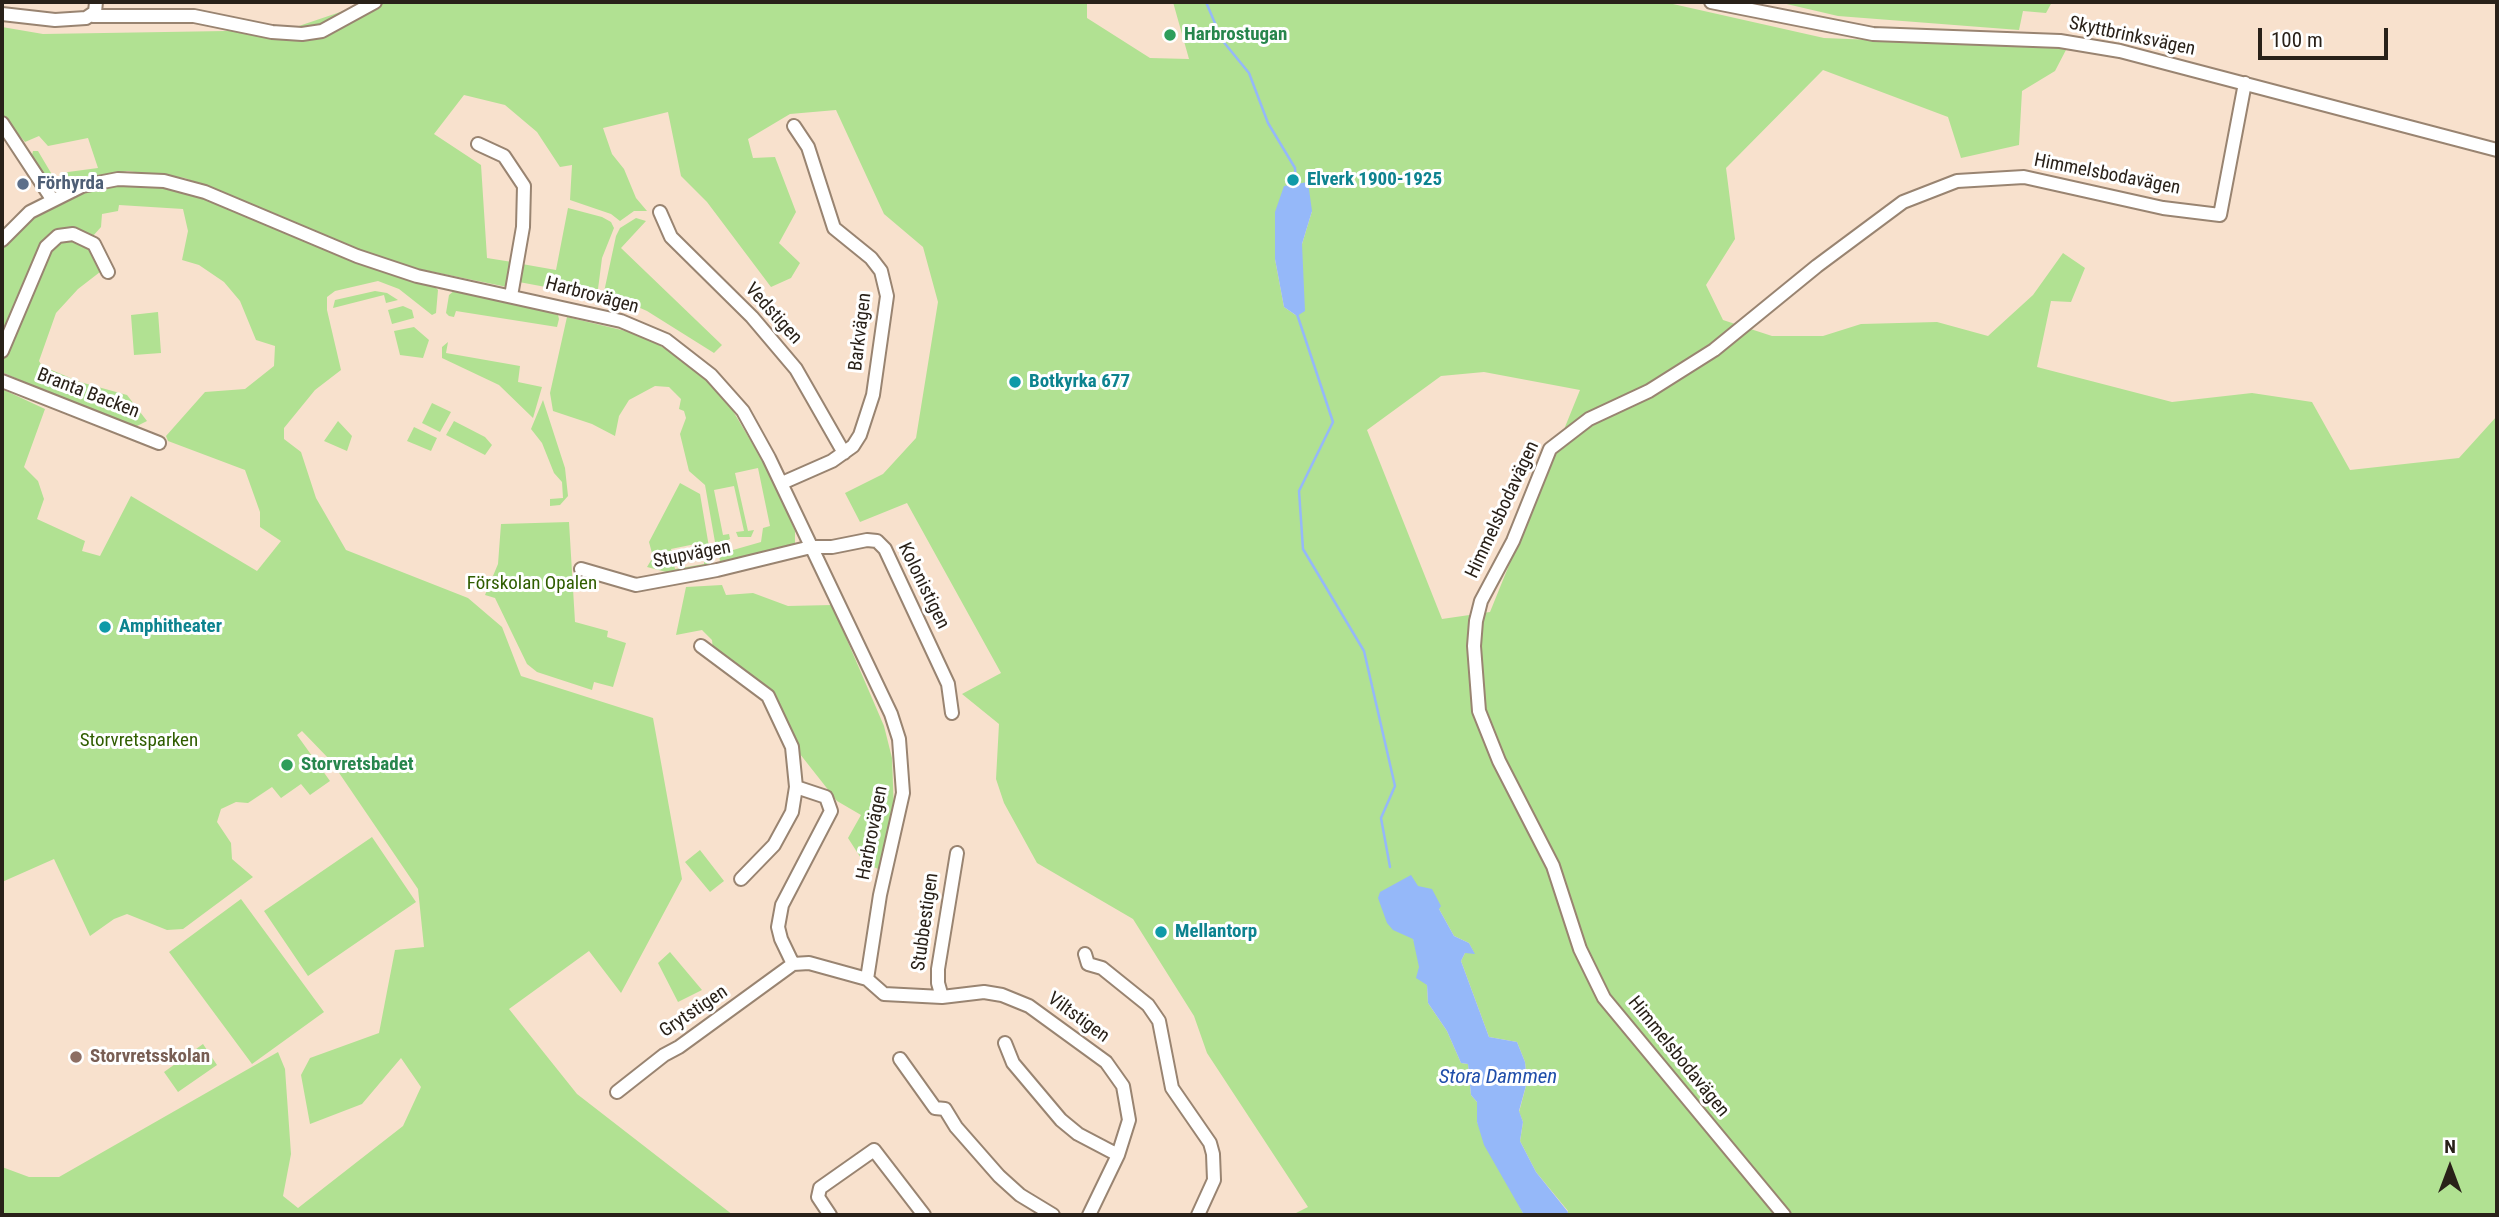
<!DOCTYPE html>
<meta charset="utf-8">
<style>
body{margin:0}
#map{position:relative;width:2499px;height:1217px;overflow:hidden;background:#f8e1cd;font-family:"Roboto Condensed",sans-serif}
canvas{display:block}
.frame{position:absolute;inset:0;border:4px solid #292119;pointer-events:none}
.north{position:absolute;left:2415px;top:1133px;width:70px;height:70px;-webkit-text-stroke:5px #fff;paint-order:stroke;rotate:0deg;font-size:19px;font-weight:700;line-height:28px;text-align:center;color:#292119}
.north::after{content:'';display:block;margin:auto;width:24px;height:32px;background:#292119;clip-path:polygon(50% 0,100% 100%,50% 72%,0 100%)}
.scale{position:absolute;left:2258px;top:28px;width:130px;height:32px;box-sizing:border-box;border:4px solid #292119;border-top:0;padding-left:9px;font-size:21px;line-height:24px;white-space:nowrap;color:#292119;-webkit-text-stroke:5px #fff;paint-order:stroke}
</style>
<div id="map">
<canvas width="2499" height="1217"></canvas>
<div class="frame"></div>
<div class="north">N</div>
<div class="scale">100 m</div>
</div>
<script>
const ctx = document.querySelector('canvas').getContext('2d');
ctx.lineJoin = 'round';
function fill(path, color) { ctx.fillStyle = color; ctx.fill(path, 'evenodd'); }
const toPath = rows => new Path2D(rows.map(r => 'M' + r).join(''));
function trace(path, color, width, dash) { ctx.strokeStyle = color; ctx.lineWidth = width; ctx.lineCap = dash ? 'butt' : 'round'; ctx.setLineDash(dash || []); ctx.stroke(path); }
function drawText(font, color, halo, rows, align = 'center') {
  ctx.font = font + ' "Roboto Condensed",sans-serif'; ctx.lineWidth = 6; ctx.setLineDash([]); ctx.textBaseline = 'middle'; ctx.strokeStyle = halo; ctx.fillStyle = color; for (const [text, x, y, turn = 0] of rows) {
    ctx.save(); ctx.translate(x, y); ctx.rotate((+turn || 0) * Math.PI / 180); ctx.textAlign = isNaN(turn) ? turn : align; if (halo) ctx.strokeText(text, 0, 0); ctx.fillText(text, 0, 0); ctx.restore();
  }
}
fill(toPath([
 [370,2,1087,2,1087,18,1150,58,1189,59,1173,2,1664,2,1824,38,2067,48,2055,71,2022,91,2019,145,1961,158,1948,117,1823,70,1726,168,1735,239,1706,285,1723,320,1772,336,1823,336,1861,324,1937,322,1988,336,2033,295,2063,253,2085,268,2071,302,2051,301,2037,367,2172,402,2252,393,2312,402,2350,470,2459,458,2497,416,2497,1215,1567,1215,1568,1211,1536,1172,1520,1141,1523,1122,1519,1112,1527,1082,1525,1062,1517,1042,1489,1037,1461,961,1465,953,1474,953,1469,943,1454,936,1439,909,1413,938,1427,985,1428,1003,1447,1031,1461,1063,1468,1064,1471,1095,1477,1102,1477,1122,1524,1215,1292,1215,1308,1207,1207,1053,1194,1016,1133,919,1037,863,1004,803,996,779,999,724,962,694,1001,673,907,503,860,522,845,493,883,474,916,438,938,302,923,247,884,214,836,110,790,114,748,139,753,158,775,157,796,212,779,243,800,263,791,278,771,287,707,202,681,176,668,112,603,128,612,154,624,169,636,198,647,211,634,211,620,221,611,214,570,200,572,165,560,167,537,132,505,105,464,95,434,134,481,165,487,258,512,262,507,287,419,269,361,250,185,178,127,171,56,188,49,186,32,155,33,151,38,151,54,178,68,172,98,168,88,138,48,146,39,136,25,142,2,115,2,27,43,34,287,30],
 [1312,211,1302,244,1297,316,1284,307,1275,259],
 [1484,372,1580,390,1490,612,1442,619,1367,430,1441,376],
 [1778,2,2052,2,2046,13,2023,11,2019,30,1838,16],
 [119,183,164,186,204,196,356,262,434,286,438,290,436,313,432,315,399,289,378,281,335,291,327,297,327,310,341,370,315,390,284,428,284,439,301,452,316,498,346,550,468,598,502,627,521,676,653,718,682,879,621,993,589,951,509,1009,577,1094,733,1215,2,1215,2,1167,29,1177,59,1177,278,1052,285,1069,291,1154,283,1196,298,1208,403,1126,421,1087,401,1058,362,1104,310,1124,301,1075,310,1058,379,1033,395,950,424,947,418,889,331,761,302,731,297,735,330,781,310,795,301,784,281,798,272,787,248,803,236,802,221,809,217,822,231,843,232,859,253,877,183,929,167,930,127,914,114,919,90,936,54,859,2,882,2,389,45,409,24,467,38,481,44,499,37,519,85,541,82,551,100,556,131,496,257,571,281,541,260,527,260,512,245,470,168,441,166,436,205,392,245,389,274,366,275,346,256,340,240,301,224,282,199,265,182,260,188,231,183,209,119,205,118,211,102,214,101,227,93,236,68,228,54,233,2,337,3,248,36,213,86,190],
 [568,208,602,217,611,222,614,228,602,258,598,289,567,291,519,282,522,264,556,270],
 [636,218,646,221,621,248,722,345,714,353,647,311,604,292,616,236,620,228],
 [70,238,92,248,100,272,78,289,56,313,39,361,42,366,80,382,127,395,147,421,137,426,131,428,4,373,3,357,51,249,57,242],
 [455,290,557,311,559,319,557,327,456,311,454,317,449,316,446,313,449,295],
 [375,291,387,293,398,300,386,303,384,295,333,308,335,300],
 [403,306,412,310,414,318,392,324,388,310],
 [158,312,161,353,134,355,131,315],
 [567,317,630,332,654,342,691,365,727,401,770,473,795,531,795,545,726,563,720,562,719,554,761,542,763,528,770,526,758,468,735,473,748,531,754,530,751,537,738,537,736,532,744,531,734,486,714,490,723,535,729,534,730,539,719,544,715,542,705,485,689,471,680,434,686,418,684,411,679,409,681,399,669,387,655,386,629,400,619,416,615,436,592,424,553,411,550,393],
 [414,327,429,340,423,358,400,355,394,331],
 [448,342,446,353,520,366,518,382,542,387,533,418,499,385,442,358,442,347],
 [543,400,565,468,568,496,560,505,550,506,550,499,563,498,562,482,554,473,542,443,531,429],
 [432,403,451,412,440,432,422,423],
 [338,421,352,436,347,451,324,441],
 [454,421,485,437,492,445,485,455,446,435],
 [414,427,437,438,431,451,407,441],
 [680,483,700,494,709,547,702,549,700,543,671,549,675,569,704,564,704,557,710,559,711,562,710,566,674,574,647,567,653,557,649,542],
 [569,522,575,622,608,631,607,637,626,643,613,687,594,682,592,690,537,672,527,664,495,598,485,595,498,564,501,524],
 [722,585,726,595,753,593,788,606,832,605,884,726,892,758,894,811,883,871,864,863,848,838,861,815,837,801,796,749,790,726,779,705,713,649,712,640,702,630,676,635,686,587],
 [372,837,416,902,308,976,264,911],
 [700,850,724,881,710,892,685,862],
 [241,899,324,1012,252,1064,169,952],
 [670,952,702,990,678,1002,658,963],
 [203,1044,217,1065,178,1092,164,1072]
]), '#b1e192');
fill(toPath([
 [1308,182,1312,211,1302,244,1305,311,1297,316,1284,307,1275,259,1275,212,1284,186],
 [1411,875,1418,886,1432,889,1441,906,1439,909,1454,936,1469,943,1475,954,1465,953,1461,961,1489,1037,1517,1042,1525,1062,1527,1082,1519,1111,1523,1122,1520,1141,1536,1172,1568,1212,1567,1215,1524,1215,1484,1145,1477,1122,1477,1102,1471,1095,1468,1064,1461,1063,1447,1031,1428,1003,1427,985,1416,978,1419,967,1413,939,1393,930,1387,923,1378,898,1380,892]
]), '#95b8f9');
trace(toPath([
 [1206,2,1222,40,1249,73,1268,123,1295,168,1296,185],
 [1297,314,1333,422,1299,491,1303,549,1364,651,1395,786,1381,818,1390,867]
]), '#95b8f9', 2.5);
const minor = toPath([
 [1711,2,1873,34,2060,41,2120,51,2497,150],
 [2,14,55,20,86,18,95,12,96,2],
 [93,16,194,16,272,32,302,34,322,31,375,2],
 [2,123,52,199],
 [478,144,504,156,524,186,523,227,511,296],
 [660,212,671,237,752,317,796,369,844,453],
 [2,240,30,212,82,186,118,179,164,181,205,192,357,256,417,276,621,321,666,340,711,375,743,411,769,458,891,714,899,739,903,793,880,895,867,979],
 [2,351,46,247,58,236,73,234,94,244,108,272],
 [2,381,159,443],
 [782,483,832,461,853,446,860,435,873,395,887,296,881,271,871,258,834,228,808,147,794,126],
 [581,569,636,585,717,570,811,547,832,547,867,540,877,541,885,549,948,684,952,713],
 [701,646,768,696,792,747,796,787,792,812,774,845,741,879],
 [796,787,826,797,831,811,782,905,778,927,781,939,793,964,809,963,867,979],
 [1085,954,1088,964,1102,968,1148,1005,1159,1021,1172,1088,1210,1143,1213,1154,1214,1180,1198,1215],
 [867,979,884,994,942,997,984,992,1002,995,1029,1006,1106,1062,1123,1086,1129,1120,1118,1155,1089,1215],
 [942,997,938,983,938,969,957,853],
 [1005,1043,1013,1063,1061,1120,1078,1134,1118,1155],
 [900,1059,935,1108,945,1109,956,1127,999,1176,1020,1195,1053,1215],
 [617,1092,664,1055,679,1047,793,964],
 [830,1215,818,1197,820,1188,874,1150,924,1215],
 [1784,1215,1604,998,1580,949,1553,866,1499,761,1479,711,1474,646,1476,621,1481,601,1513,541,1550,449,1589,419,1649,391,1714,350,1817,266,1903,202,1957,181,2024,177,2163,208,2220,215,2245,83]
]);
trace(minor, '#998471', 16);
trace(minor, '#fff', 12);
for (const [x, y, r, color] of [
 [1170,35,7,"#2e9e5b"],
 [1293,180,7,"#0f9aa8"],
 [23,184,7,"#5c6f8a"],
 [1015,382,7,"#0f9aa8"],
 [105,627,7,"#0f9aa8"],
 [287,765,7,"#2e9e5b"],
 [1161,932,7,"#0f9aa8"],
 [76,1057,7,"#8d6e63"]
]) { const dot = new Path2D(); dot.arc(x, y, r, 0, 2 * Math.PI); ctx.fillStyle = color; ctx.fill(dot); trace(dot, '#fff', 2.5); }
drawText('bold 19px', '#27864d', '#fff', [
 ["Harbrostugan",1184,35],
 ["Storvretsbadet",301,765]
], 'left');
drawText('19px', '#292119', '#fff', [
 ["Skyttbrinksvägen",2132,37,12],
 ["Himmelsbodavägen",2107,175,11],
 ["Harbrovägen",592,296,15],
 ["Vedstigen",773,314,48],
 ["Barkvägen",861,332,-83],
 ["Branta Backen",88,394,21],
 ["Himmelsbodavägen",1503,510,-65],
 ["Stupvägen",692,555,-11],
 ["Kolonistigen",923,586,64],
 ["Harbrovägen",873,833,-79],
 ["Stubbestigen",926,922,-82],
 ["Grytstigen",694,1012,-34],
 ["Viltstigen",1078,1018,36],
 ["Himmelsbodavägen",1678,1057,51]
]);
drawText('bold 19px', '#0d838f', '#fff', [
 ["Elverk 1900-1925",1307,180],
 ["Botkyrka 677",1029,382],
 ["Amphitheater",119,627],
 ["Mellantorp",1175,932]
], 'left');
drawText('bold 19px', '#4e5e75', '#fff', [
 ["Förhyrda",37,184]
], 'left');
drawText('19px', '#305d00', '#fff', [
 ["Förskolan Opalen",532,584],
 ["Storvretsparken",139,741]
]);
drawText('bold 19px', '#785e54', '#fff', [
 ["Storvretsskolan",90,1057]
], 'left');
drawText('italic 21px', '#204eaa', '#fff', [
 ["Stora Dammen",1498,1078]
]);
</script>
